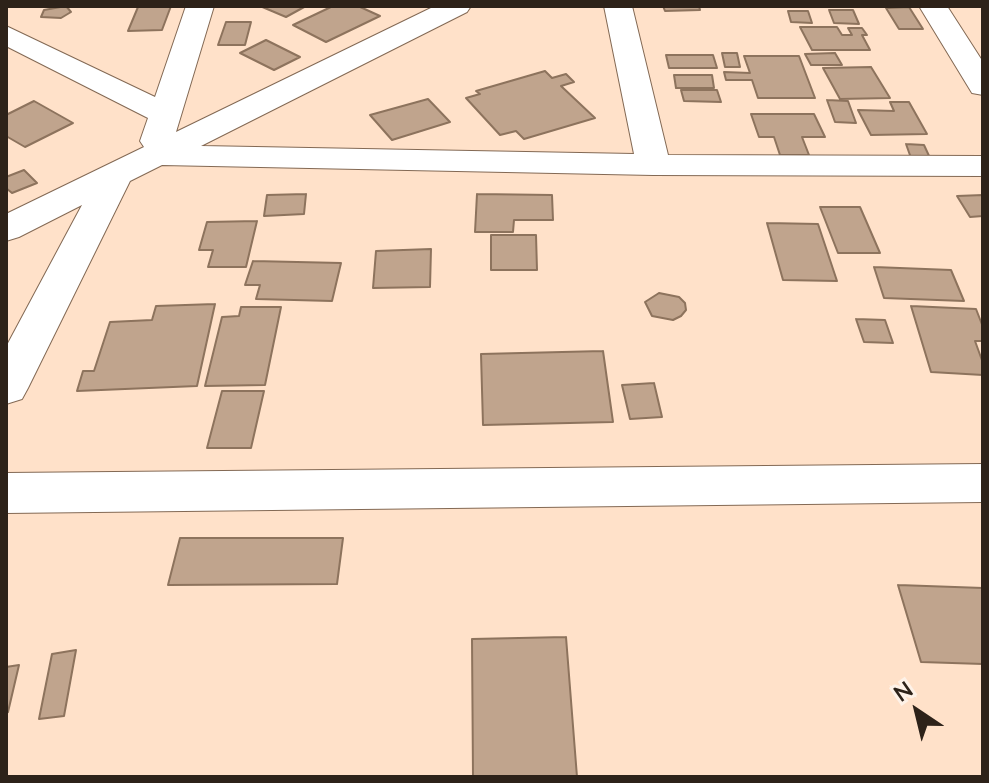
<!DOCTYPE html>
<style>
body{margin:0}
#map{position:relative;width:989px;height:783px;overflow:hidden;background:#ffe1c9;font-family:Lato,sans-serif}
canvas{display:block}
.frame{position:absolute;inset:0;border:8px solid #2d2219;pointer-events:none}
.north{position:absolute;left:877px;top:671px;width:80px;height:80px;-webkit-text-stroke:6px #fef2e8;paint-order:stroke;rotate:325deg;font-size:22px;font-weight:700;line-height:32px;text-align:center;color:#2d2219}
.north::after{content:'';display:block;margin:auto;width:28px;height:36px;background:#2d2219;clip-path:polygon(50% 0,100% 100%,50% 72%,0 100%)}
</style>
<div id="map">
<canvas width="989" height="783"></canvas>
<div class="frame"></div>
<div class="north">N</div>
</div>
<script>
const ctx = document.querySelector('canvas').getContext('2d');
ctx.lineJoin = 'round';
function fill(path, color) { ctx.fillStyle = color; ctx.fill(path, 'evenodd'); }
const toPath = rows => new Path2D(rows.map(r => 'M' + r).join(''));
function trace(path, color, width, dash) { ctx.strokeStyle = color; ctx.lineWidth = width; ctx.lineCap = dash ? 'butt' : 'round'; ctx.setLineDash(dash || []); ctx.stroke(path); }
const building = toPath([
 [66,6,71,12,61,18,41,17,44,10,66,6],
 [171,6,162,30,128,31,138,7,171,6],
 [260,6,306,6,286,17,260,6],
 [333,6,358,6,380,16,326,42,293,25,333,6],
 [663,6,699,6,700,10,665,11,663,6],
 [909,7,923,29,899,29,886,8,909,7],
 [829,10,853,10,859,24,834,23,829,10],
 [788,11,808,11,812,23,791,22,788,11],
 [226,22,251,22,245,45,218,45,226,22],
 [800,27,837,27,842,35,852,35,848,28,862,28,867,35,862,35,870,50,812,50,800,27],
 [266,40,300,57,274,70,240,53,266,40],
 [722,53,737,53,740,67,725,67,722,53],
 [835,53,842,65,811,65,805,54,835,53],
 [666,55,713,55,717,68,669,68,666,55],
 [744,56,799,56,815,98,758,98,752,80,726,80,724,72,750,73,744,56],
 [871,67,890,98,840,99,823,68,871,67],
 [545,71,552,78,566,74,574,82,561,86,595,118,524,139,516,131,500,135,466,98,480,94,476,91,545,71],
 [674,75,712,75,714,88,676,88,674,75],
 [681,90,717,90,721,102,684,101,681,90],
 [428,99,450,122,392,140,370,115,428,99],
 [827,100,848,101,856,123,835,122,827,100],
 [34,101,73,123,25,147,6,136,6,115,34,101],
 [890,102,909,102,927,134,871,135,858,110,894,111,890,102],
 [751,114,814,114,825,137,802,137,809,155,780,155,774,137,759,137,751,114],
 [906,144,924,145,930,158,911,158,906,144],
 [24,170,37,183,12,193,6,188,6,177,24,170],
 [306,194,304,214,264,216,267,195,306,194],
 [477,194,552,195,553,220,514,220,513,232,475,232,477,194],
 [983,195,983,216,970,217,957,196,983,195],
 [820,207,860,207,880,253,838,253,820,207],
 [257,221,246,267,208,267,213,250,199,250,207,222,257,221],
 [767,223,818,224,837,281,783,280,767,223],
 [491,235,536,235,537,270,491,270,491,235],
 [431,249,430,287,373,288,376,251,431,249],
 [253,261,341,263,332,301,256,299,260,285,245,285,253,261],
 [874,267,951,270,964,301,884,298,874,267],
 [659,293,679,297,685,303,686,310,681,316,673,320,652,316,645,302,659,293],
 [215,304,197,386,77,391,83,371,94,371,110,322,152,320,156,306,215,304],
 [911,306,976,309,983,327,983,341,975,341,983,363,983,375,931,372,911,306],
 [241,307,281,307,265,385,205,386,222,317,239,316,241,307],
 [856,319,885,320,893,343,864,342,856,319],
 [603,351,613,422,483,425,481,354,603,351],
 [654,383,662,417,630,419,622,385,654,383],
 [222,391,264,391,251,448,207,448,222,391],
 [180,538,343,538,337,584,168,585,180,538],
 [898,585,983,588,983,664,921,662,898,585],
 [566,637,577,777,473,777,472,639,566,637],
 [76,650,64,716,39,719,52,654,76,650],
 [19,665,8,712,6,713,6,667,19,665]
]);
fill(building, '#c0a48d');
trace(building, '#8d735d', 2);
const minor = toPath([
 [186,6,214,6,176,132,435,6,471,6,467,12,201,146,634,154,604,6,632,6,668,155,983,156,983,176,653,175,162,165,130,181,28,388,22,399,6,404,6,347,82,205,19,237,6,241,6,214,144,147,140,141,148,118,6,46,6,26,155,97,186,6],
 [919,6,947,6,983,62,983,95,972,93,919,6],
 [983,464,983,502,6,513,6,473,983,464]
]);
trace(minor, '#836954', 2);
fill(minor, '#fff');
</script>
